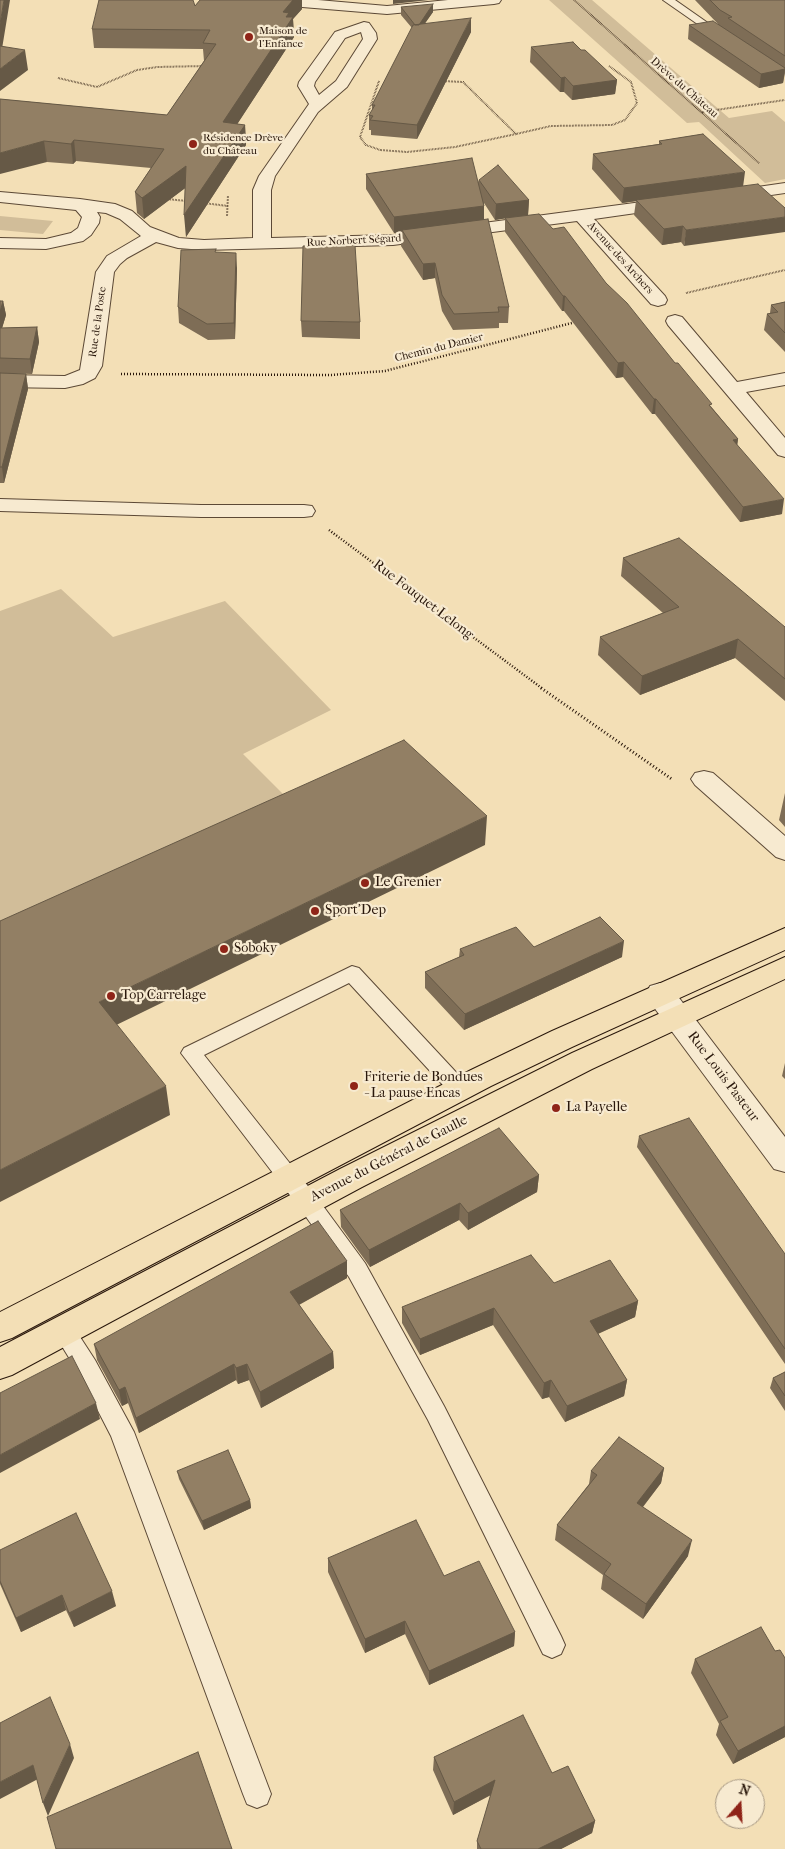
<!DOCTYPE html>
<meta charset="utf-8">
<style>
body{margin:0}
#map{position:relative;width:785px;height:1849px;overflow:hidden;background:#f3dfb6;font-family:"IM FELL French Canon",serif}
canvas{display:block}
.north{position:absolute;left:715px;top:1779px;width:50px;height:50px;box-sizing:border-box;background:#f7ead0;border:1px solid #a59681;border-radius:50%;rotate:19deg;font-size:14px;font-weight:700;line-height:20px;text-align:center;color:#29170b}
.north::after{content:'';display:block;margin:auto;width:18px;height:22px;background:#8f2418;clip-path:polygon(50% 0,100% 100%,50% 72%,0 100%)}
</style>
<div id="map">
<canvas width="785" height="1849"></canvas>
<div class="north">N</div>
</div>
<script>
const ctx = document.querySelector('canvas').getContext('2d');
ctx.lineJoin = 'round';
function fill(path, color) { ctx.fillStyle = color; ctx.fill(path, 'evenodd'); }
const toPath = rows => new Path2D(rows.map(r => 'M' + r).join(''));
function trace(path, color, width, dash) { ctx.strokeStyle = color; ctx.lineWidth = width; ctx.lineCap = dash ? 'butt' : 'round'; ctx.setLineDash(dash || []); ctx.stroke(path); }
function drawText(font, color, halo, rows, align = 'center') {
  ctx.font = font + ' "IM FELL French Canon",serif'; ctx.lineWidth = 4.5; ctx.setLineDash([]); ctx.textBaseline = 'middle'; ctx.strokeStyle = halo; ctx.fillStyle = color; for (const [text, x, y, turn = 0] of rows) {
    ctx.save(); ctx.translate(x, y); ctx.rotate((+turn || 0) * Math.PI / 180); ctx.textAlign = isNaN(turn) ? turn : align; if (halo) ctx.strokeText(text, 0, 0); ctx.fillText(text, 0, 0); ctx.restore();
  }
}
fill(toPath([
 [549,0,592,0,729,118,772,111,785,122,785,179,765,183,699,122,687,123],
 [0,216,53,221,43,234,0,230],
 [61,589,113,637,225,601,331,710,243,754,298,809,0,944,0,611]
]), '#d1bd99');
const lane = toPath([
 [663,0,675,0,728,37,727,39,719,39,663,0],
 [352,966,359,968,467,1084,470,1090,467,1096,460,1098,453,1096,349,983,204,1055,315,1195,365,1263,444,1406,561,1636,565,1645,561,1654,552,1658,543,1654,428,1420,349,1277,299,1207,181,1053,184,1048,352,966],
 [63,1320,71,1323,95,1360,134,1432,271,1794,267,1804,257,1808,247,1804,243,1794,111,1436,79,1374,52,1330,55,1323,63,1320]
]);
const street = toPath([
 [259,0,318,0,387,6,448,0,501,0,499,3,494,4,387,14,266,4,261,3,259,0],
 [364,22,369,23,376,33,377,39,347,87,318,112,275,176,271,190,271,238,393,235,672,198,678,199,681,203,678,207,594,219,665,296,667,300,665,304,658,306,651,304,577,221,393,245,204,250,178,248,156,242,127,258,120,264,114,272,102,366,95,378,83,384,65,388,0,387,0,375,65,376,80,370,96,272,107,256,141,236,120,219,106,213,97,212,100,217,99,223,91,235,83,241,46,249,0,248,0,238,46,239,71,233,78,228,82,217,76,210,0,202,0,192,80,199,115,204,132,211,150,227,179,238,204,240,253,238,253,190,259,176,309,104,298,86,299,82,335,32,364,22],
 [361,32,363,39,336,81,319,95,314,86,315,82,345,38,361,32],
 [785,183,785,193,730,201,724,200,721,196,724,192,730,191,785,183],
 [675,315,682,317,737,382,785,373,785,385,746,392,785,438,785,457,778,455,668,325,666,321,668,317,675,315],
 [0,499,201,505,304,505,312,506,315,511,312,516,304,517,201,517,0,511,0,499],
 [704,771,713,773,785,836,785,860,776,857,695,785,691,779,695,773,704,771],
 [660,983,670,986,785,1137,785,1172,774,1169,650,1002,646,994,650,986,660,983]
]);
const primary = toPath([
 [785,928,785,950,572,1047,491,1086,12,1338,0,1342,0,1312,471,1070,552,1031,785,928],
 [785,957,785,979,592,1069,362,1187,12,1375,0,1379,0,1347,340,1169,572,1053,785,957]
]);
trace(lane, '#5c4936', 2);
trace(street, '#5c4936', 2);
trace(primary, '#29170b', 2);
trace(toPath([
 [574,0,759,163],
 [58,78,97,87,137,70,157,67,204,66],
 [379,81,360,137,366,145,380,150,407,152,455,147,516,134,463,82,442,81],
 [702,112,785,100],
 [516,134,551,126,612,125,625,120,637,103,631,82,609,66],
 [166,199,187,201],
 [203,203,228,206],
 [227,216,228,195],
 [686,293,785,270]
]), '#29170b', 2, [0.5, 1]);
trace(toPath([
 [121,374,331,375,385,371,576,322],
 [329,530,543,689]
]), '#29170b', 2.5, [1, 2]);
trace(toPath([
 [541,688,673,780]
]), '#29170b', 3, [1, 2.5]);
fill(lane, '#f7ead0');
fill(street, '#f7ead0');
fill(primary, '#f3dfb6');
fill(toPath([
 [200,0,302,0,302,9,293,19,294,37,237,124,245,125,246,145,186,237,185,188,144,219,137,213,135,192,151,168,76,161,73,164,47,162,0,99,167,115,204,61,203,49,94,48,92,29,195,6],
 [695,0,785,0,785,73,783,83,759,88,688,39,689,25,718,24],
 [401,7,433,12,424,24,471,32,417,139,371,135,371,130,369,130,369,115,372,111,372,105,412,28,401,15],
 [531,47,581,50,617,80,615,94,572,100,564,92,560,92,530,62],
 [703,134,684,246,681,242,662,245,634,215,636,201,622,203,592,169,593,154,659,144,659,141],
 [366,174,478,182,479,180,529,200,528,215,553,229,606,283,675,363,738,439,737,445,782,514,740,522,655,414,652,414,623,377,616,378,564,311,562,311,505,232,505,218,495,220,484,203,484,220,509,307,508,323,499,323,499,328,453,330,442,311,435,278,423,280,401,246,402,232,394,233,366,189],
 [216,252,237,268,235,339,208,340,179,323,178,307],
 [0,301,3,301,6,315,2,328,37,327,39,342,32,374,0,373],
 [785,302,785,352,764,330,767,314,770,313,771,305],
 [301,321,360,322,360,339,302,337],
 [0,373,26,374,28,389,4,483,0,483],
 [623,558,785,627,785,701,735,658,640,695,598,655,600,637,663,613,621,576],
 [785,793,785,827,779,820],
 [534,947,622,957,464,1030,425,988,425,972,459,957,460,949],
 [785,1063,785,1079,782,1076],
 [639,1136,785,1254,785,1364,637,1147],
 [539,1175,537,1192,468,1230,459,1220,370,1267,341,1227,340,1210],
 [347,1261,347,1278,299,1305,333,1352,334,1368,261,1408,249,1380,238,1384,236,1380,139,1433,128,1403,122,1406,97,1360,94,1344],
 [554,1283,638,1301,635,1317,598,1334,627,1380,624,1396,565,1422,549,1397,542,1399,493,1325,420,1355,402,1323,402,1307],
 [785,1372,785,1411,770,1388,773,1378],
 [664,1468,661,1483,643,1507,688,1556,643,1619,601,1589,603,1575,555,1540,557,1525,589,1484,591,1471],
 [177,1471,250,1500,251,1508,204,1530,179,1479],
 [0,1550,116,1606,74,1627,66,1610,21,1632,0,1584],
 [328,1558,444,1576,515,1632,514,1646,429,1685,405,1634,365,1653,328,1572],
 [775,1651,785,1658,785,1737,733,1764,716,1735,719,1724,691,1673,695,1659],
 [434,1757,552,1773,595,1821,592,1833,561,1849,477,1849,477,1841,491,1795,453,1815,433,1770]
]), '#7e6d56');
fill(toPath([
 [4,0,10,0,0,61,0,24],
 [293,0,302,0,302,9,293,19,294,37,225,143,223,122,283,12],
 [393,0,429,0,393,4],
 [433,4,433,12,417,35,417,27],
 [471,18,471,32,417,139,417,125],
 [25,50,28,70,0,91,0,69],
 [785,69,783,83,759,88,761,74],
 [565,77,564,92,560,92,561,78],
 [617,80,615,94,572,100,573,86],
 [245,125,246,145,186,237,184,215],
 [74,140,76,161,73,164,71,144],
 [44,141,47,162,0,174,0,153],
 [186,166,188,186,144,219,142,198],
 [745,172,743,187,622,203,624,188],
 [529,200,528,215,495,220,496,204],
 [484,206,484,221,402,230,402,232,394,233,394,217],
 [785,217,785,232,684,246,686,230],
 [683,226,681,242,662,245,664,229],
 [236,253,237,268,235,339,234,323],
 [435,263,435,278,423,280,423,264],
 [563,296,565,296,564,311,562,311],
 [3,301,6,315,0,335,0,312],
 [37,327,39,342,32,374,30,359],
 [624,362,623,377,616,378,618,363],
 [26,374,28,389,4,483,2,467],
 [654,399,656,399,655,414,652,414],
 [738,439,736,454,733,440],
 [784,499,782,514,740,522,743,507],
 [738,639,735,658,640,695,642,676],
 [487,816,485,845,104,1031,99,1002],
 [624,941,622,957,464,1030,465,1014],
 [166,1086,170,1115,0,1202,0,1170],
 [539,1175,537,1192,468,1230,468,1213],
 [460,1203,459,1220,370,1267,369,1250],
 [347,1261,347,1278,291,1309,290,1292],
 [638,1301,635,1317,588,1338,590,1321],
 [494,1308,493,1325,420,1355,420,1339],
 [333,1352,334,1368,261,1408,260,1392],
 [234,1364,236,1380,139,1433,136,1418],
 [247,1364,249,1380,238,1384,236,1368],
 [551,1380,549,1397,542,1399,544,1383],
 [627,1380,624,1396,565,1422,567,1406],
 [125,1387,128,1403,122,1406,119,1390],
 [96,1403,100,1419,0,1473,0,1455],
 [664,1468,661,1483,634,1518,637,1503],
 [250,1500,251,1508,204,1530,202,1521],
 [692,1540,688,1556,643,1619,646,1604],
 [112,1591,116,1606,74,1627,69,1613],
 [62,1595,66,1610,21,1632,16,1618],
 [405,1621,405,1634,365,1653,365,1639],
 [515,1632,514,1646,429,1685,429,1671],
 [785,1726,785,1737,733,1764,738,1751],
 [70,1744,74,1758,48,1816,43,1803],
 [33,1765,38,1779,0,1799,0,1782],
 [495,1780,494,1793,453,1815,454,1802],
 [595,1821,592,1833,561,1849,538,1849]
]), '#665946');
const building = toPath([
 [0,0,4,0,0,24,0,0],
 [99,0,193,0,195,6,200,0,293,0,283,12,289,13,286,17,293,17,223,122,245,125,184,215,186,166,142,198,135,192,164,149,74,140,71,144,44,141,0,153,0,99,167,115,216,44,203,43,210,30,92,29,99,0],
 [710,0,785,0,785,56,728,18,732,17,720,10,710,0],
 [433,4,419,25,415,25,401,7,433,4],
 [471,18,417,125,370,120,373,116,369,115,375,105,372,105,413,25,471,18],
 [713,21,785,68,785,69,761,74,689,25,713,21],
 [573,42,581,50,585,50,617,80,573,86,565,77,561,78,531,47,573,42],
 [0,46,25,50,0,69,0,46],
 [703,134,745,172,624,188,593,154,662,144,659,141,703,134],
 [472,158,484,206,394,217,366,174,472,158],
 [498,165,529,200,496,204,479,180,498,165],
 [758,184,785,208,785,217,686,230,683,226,664,229,636,200,758,184],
 [539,214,553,229,564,227,606,283,627,303,675,363,678,363,712,404,709,405,738,439,733,440,784,499,743,507,656,399,654,399,624,362,618,363,565,296,563,296,505,218,539,214],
 [488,219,509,307,498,307,499,312,454,314,442,295,435,263,423,264,402,230,488,219],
 [355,245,360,322,301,321,303,246,355,245],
 [216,249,215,252,236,253,234,323,207,324,178,307,181,250,216,249],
 [0,301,3,301,0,312,0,301],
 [785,302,785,333,767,314,778,312,771,305,785,302],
 [37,327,30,359,0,358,0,328,37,327],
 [0,373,26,374,2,467,0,467,0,373],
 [679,538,785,627,785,679,738,639,642,676,600,637,679,607,623,558,679,538],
 [404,740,487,816,99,1002,166,1086,0,1170,0,921,404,740],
 [600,917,624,941,465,1014,425,972,464,955,460,949,516,927,534,947,600,917],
 [689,1118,785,1254,785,1349,639,1136,689,1118],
 [499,1128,539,1175,468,1213,460,1203,369,1250,340,1210,499,1128],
 [318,1221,347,1261,290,1292,333,1352,260,1392,247,1364,236,1368,234,1364,136,1418,125,1387,119,1390,94,1344,318,1221],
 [531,1255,554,1283,610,1260,638,1301,590,1321,627,1380,567,1406,551,1380,544,1383,494,1308,420,1339,402,1307,531,1255],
 [72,1356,96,1403,0,1455,0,1393,72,1356],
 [785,1372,785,1396,773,1378,785,1372],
 [619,1437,664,1468,637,1503,692,1540,646,1604,604,1574,611,1564,557,1525,597,1475,591,1471,619,1437],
 [228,1450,250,1500,202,1521,177,1471,228,1450],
 [76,1513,112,1591,69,1613,62,1595,16,1618,0,1581,0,1550,76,1513],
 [416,1520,444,1576,479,1561,515,1632,429,1671,405,1621,365,1639,328,1558,416,1520],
 [761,1627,775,1651,780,1650,785,1658,785,1726,738,1751,720,1721,728,1717,695,1659,761,1627],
 [50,1697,70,1744,43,1803,33,1765,0,1782,0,1723,50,1697],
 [523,1715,552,1773,568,1766,595,1821,538,1849,481,1849,477,1841,495,1780,454,1802,434,1757,523,1715],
 [198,1752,232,1849,56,1849,47,1817,198,1752]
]);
fill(building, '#927f64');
trace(building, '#665946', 1);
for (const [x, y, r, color] of [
 [249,37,5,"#8f2418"],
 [193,144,5,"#8f2418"],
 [365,883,5,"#8f2418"],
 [315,911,5,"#8f2418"],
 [224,949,5,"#8f2418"],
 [111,996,5,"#8f2418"],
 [354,1086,5,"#8f2418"],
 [556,1108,5,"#8f2418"]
]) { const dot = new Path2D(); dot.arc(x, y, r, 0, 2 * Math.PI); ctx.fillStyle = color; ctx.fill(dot); trace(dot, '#f7ead0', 2); }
drawText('11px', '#29170b', '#f7ead0', [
 ["Maison de",259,31],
 ["l'Enfance",259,44],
 ["Résidence Drève",203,138],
 ["du Château",203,151]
], 'left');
drawText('11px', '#29170b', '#f7ead0', [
 ["Drève du Château",684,88,41],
 ["Rue Norbert Ségard",354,241,-3],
 ["Avenue des Archers",620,258,48],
 ["Rue de la Poste",98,322,-82],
 ["Chemin du Damier",439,348,-14]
]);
drawText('14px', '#29170b', '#f7ead0', [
 ["Rue Fouquet Lelong",423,600,37],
 ["Rue Louis Pasteur",723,1077,53],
 ["Avenue du Général de Gaulle",389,1159,-27]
]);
drawText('14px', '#29170b', '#f7ead0', [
 ["Le Grenier",375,883],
 ["Sport'Dep",325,911],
 ["Soboky",234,949],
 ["Top Carrelage",121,996],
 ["Friterie de Bondues",364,1078],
 ["- La pause Encas",364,1094],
 ["La Payelle",566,1108]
], 'left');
</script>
